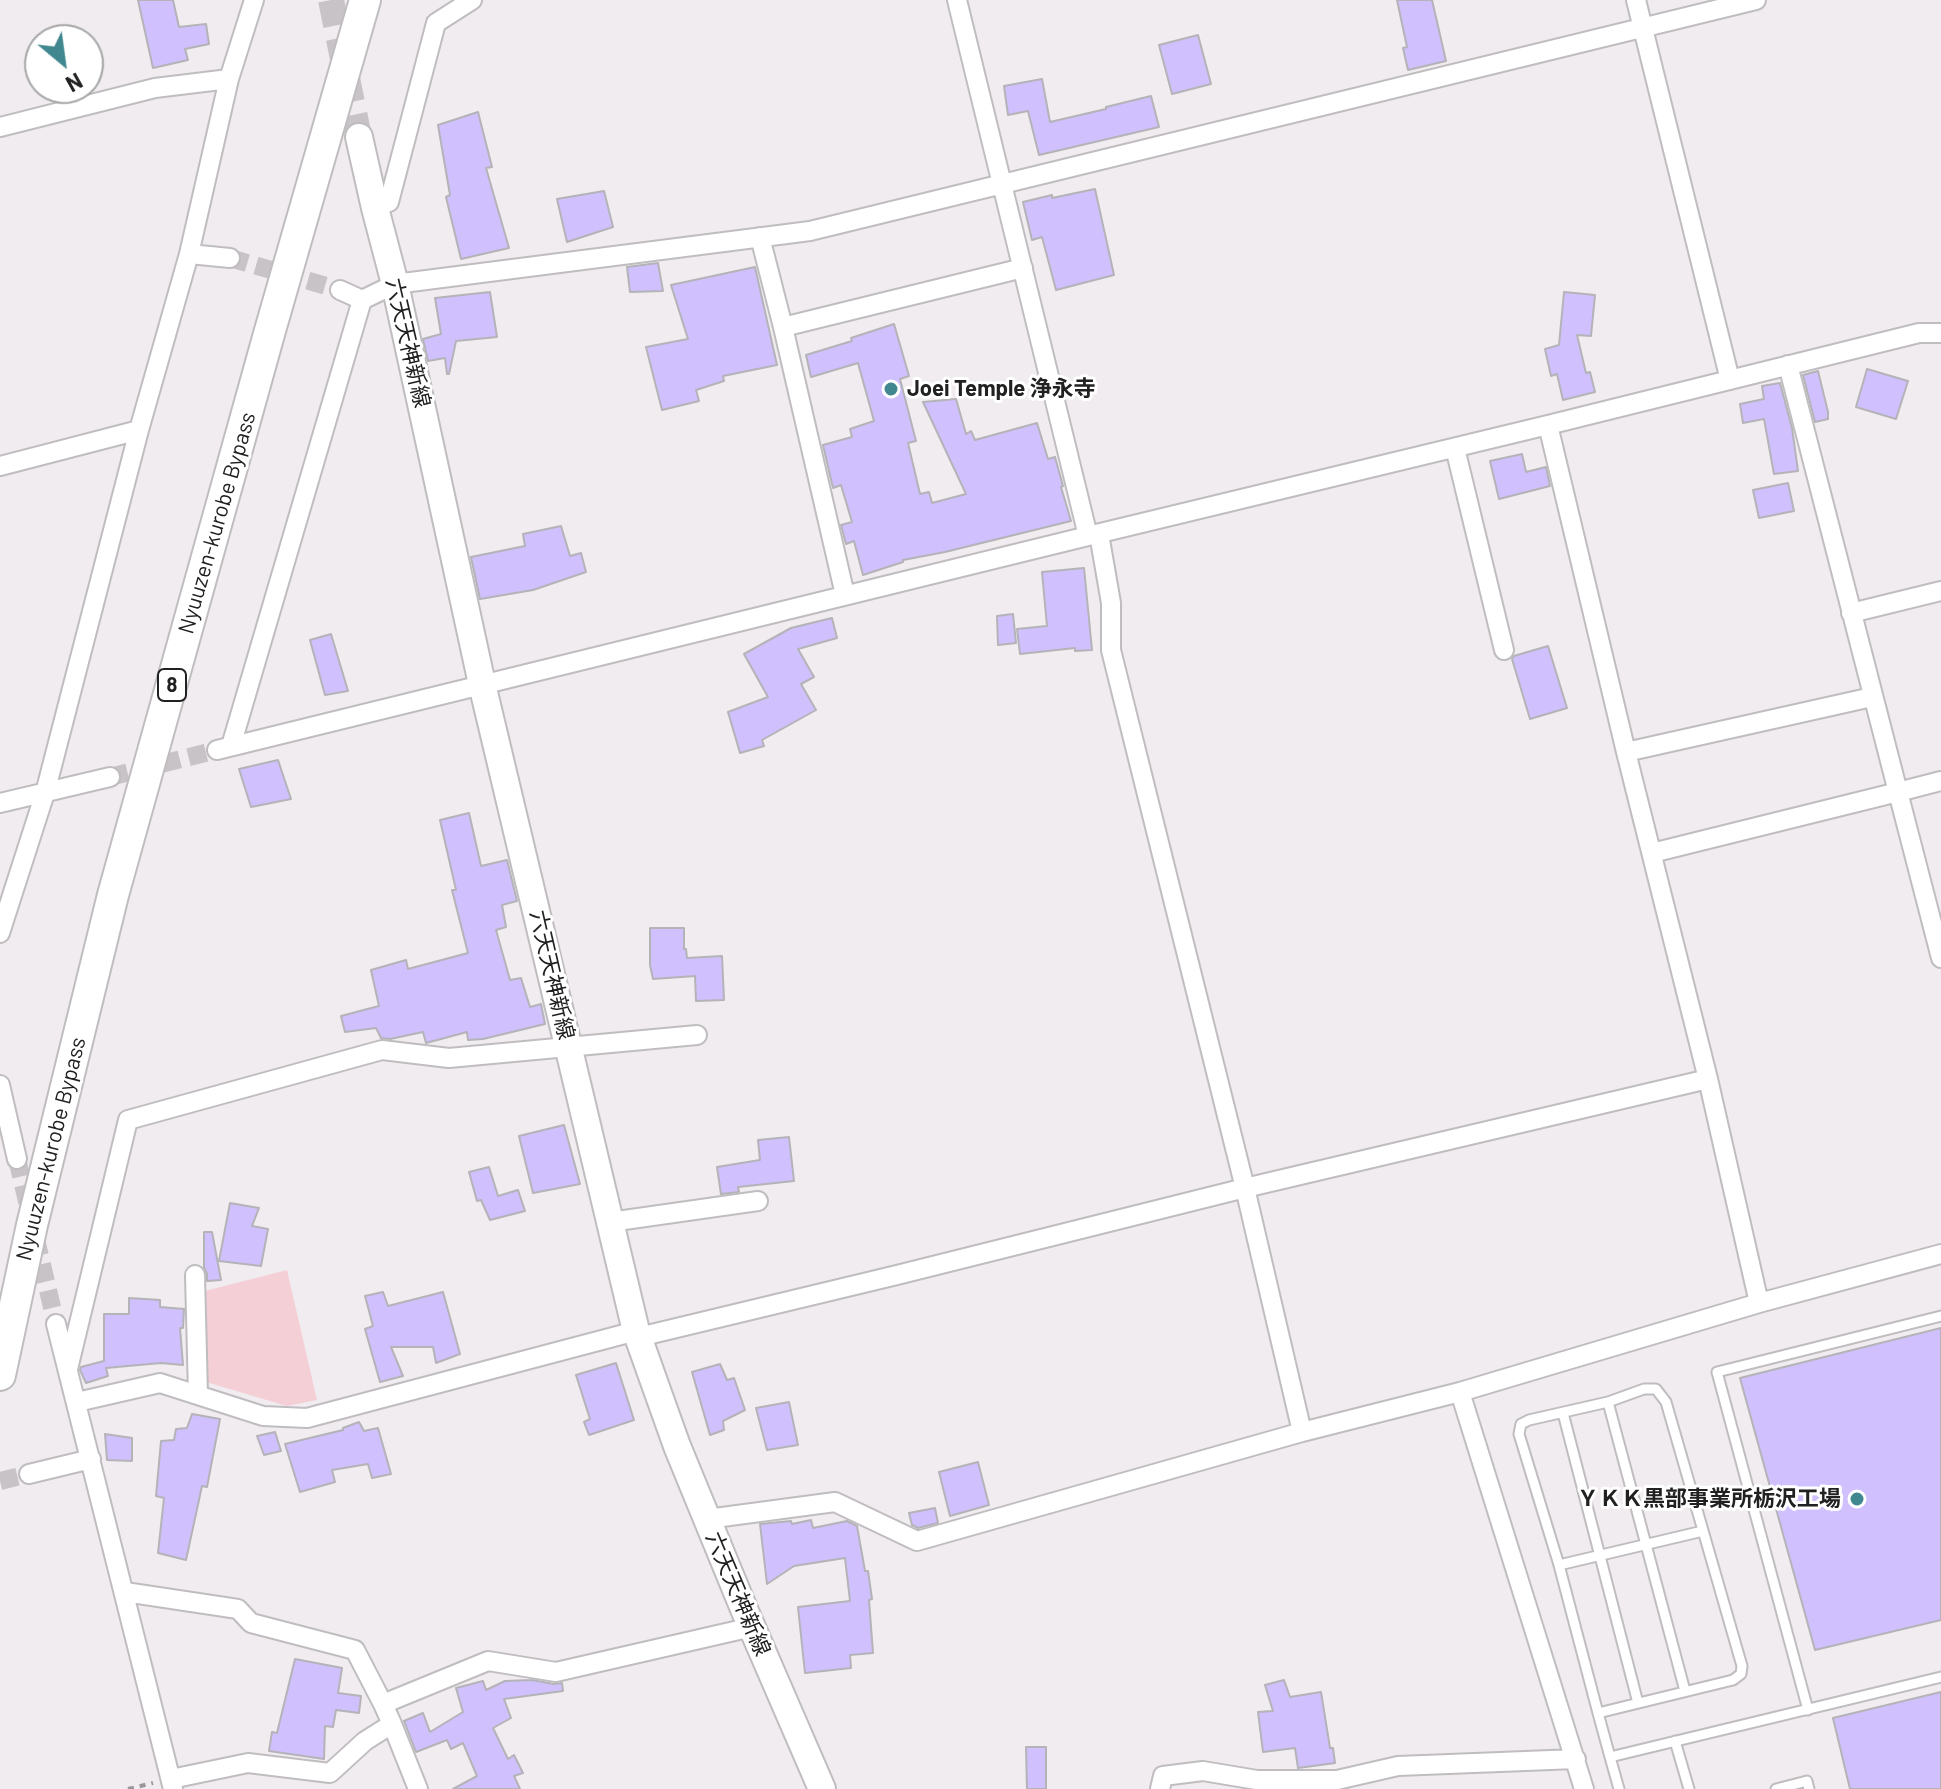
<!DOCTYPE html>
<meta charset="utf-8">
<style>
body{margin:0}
#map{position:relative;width:1941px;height:1789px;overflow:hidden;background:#f0ecf0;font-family:Barlow,sans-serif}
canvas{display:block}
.north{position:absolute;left:24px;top:24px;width:80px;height:80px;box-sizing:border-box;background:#fff;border:2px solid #a7a6a7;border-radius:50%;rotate:151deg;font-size:22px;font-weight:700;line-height:32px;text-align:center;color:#222122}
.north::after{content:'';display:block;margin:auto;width:28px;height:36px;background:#40878f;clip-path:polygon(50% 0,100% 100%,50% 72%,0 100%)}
</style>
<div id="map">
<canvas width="1941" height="1789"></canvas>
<div class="north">N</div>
</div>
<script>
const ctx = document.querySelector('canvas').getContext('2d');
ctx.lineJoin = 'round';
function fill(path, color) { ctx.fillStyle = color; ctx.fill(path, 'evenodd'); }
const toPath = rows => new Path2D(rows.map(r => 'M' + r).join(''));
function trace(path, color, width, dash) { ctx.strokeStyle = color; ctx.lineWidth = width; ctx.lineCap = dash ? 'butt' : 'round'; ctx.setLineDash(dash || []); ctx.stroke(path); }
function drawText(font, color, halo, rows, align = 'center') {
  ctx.font = font + ' Barlow,"Noto Sans JP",sans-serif'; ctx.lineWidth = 6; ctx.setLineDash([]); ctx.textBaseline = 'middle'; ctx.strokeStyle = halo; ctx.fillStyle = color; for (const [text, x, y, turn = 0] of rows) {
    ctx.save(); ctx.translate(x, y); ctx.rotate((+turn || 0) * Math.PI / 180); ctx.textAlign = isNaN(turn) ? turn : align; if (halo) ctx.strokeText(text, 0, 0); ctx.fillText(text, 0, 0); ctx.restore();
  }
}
fill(toPath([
 [287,1270,317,1400,287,1406,206,1382,205,1291]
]), '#f4cfd6');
const building = toPath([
 [138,0,173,0,179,27,206,24,209,44,185,49,188,60,153,68,138,0],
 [1397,0,1432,0,1446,61,1408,70,1403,48,1407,47,1397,0],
 [1198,35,1211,84,1172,94,1159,45,1198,35],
 [1042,79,1050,122,1106,109,1106,107,1151,96,1159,127,1039,155,1028,111,1008,115,1004,86,1042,79],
 [478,112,492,167,486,168,509,248,461,259,446,197,450,195,438,125,478,112],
 [1095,189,1114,275,1056,290,1042,237,1032,240,1023,202,1052,195,1052,198,1095,189],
 [604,191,613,227,567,242,557,199,604,191],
 [658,263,663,291,630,292,627,267,658,263],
 [755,267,777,365,723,376,724,381,696,390,699,401,662,410,646,347,688,339,671,285,755,267],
 [490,292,497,337,456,341,449,374,447,374,445,358,428,361,423,339,441,334,435,298,490,292],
 [1564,292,1595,295,1591,336,1577,335,1586,373,1590,372,1595,392,1563,400,1557,374,1551,376,1545,349,1559,345,1564,292],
 [894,324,909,376,900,379,916,441,908,443,920,494,929,492,932,503,966,494,923,402,956,399,966,434,971,431,975,440,1037,423,1048,459,1055,457,1063,486,1061,487,1071,521,945,552,903,560,903,562,863,575,854,541,846,544,841,525,852,522,841,485,833,488,823,445,852,437,850,429,874,421,858,363,811,377,806,355,852,341,851,338,894,324],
 [1867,369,1908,381,1896,419,1856,407,1867,369],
 [1818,371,1828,412,1828,419,1815,422,1803,375,1818,371],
 [1780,383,1792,428,1798,471,1774,474,1764,419,1743,423,1740,404,1764,399,1762,386,1780,383],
 [1522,454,1526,472,1546,467,1550,486,1499,499,1490,461,1522,454],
 [1788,483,1794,511,1759,518,1753,490,1788,483],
 [561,526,570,556,581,553,586,572,533,590,480,599,471,557,525,546,523,534,561,526],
 [1084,568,1092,650,1075,651,1075,648,1020,654,1017,629,1047,626,1042,572,1084,568],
 [1013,614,1016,643,998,645,997,616,1013,614],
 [832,618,837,638,798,649,814,677,801,684,816,710,762,740,764,746,740,753,728,712,768,697,744,654,791,628,832,618],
 [331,634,348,691,325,695,310,640,331,634],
 [1548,646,1567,708,1530,719,1512,659,1514,656,1548,646],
 [278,760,291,799,251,807,239,769,278,760],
 [469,813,481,866,507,860,517,901,502,905,506,927,496,930,510,980,521,978,530,1007,541,1004,545,1024,483,1039,468,1040,467,1032,426,1043,423,1032,390,1039,381,1038,376,1028,345,1032,341,1016,379,1006,371,970,406,960,408,969,468,953,452,890,456,890,440,820,469,813],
 [650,928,684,928,684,949,686,949,687,958,722,956,724,1000,696,1001,695,976,653,979,650,965,650,928],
 [564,1125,580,1184,533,1193,519,1136,564,1125],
 [789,1137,794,1181,738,1187,739,1192,721,1194,717,1167,760,1160,758,1140,789,1137],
 [489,1167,498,1196,518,1190,525,1211,490,1220,481,1200,477,1201,469,1172,489,1167],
 [230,1203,259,1208,252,1226,268,1229,261,1266,219,1261,230,1203],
 [204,1232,212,1232,221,1280,207,1281,207,1274,204,1267,204,1232],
 [383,1292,388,1306,443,1292,460,1354,436,1363,433,1347,391,1347,403,1376,380,1382,365,1329,373,1326,365,1296,383,1292],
 [129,1298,160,1300,160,1307,184,1309,183,1328,180,1328,183,1365,161,1363,106,1368,108,1376,86,1383,80,1370,81,1367,104,1361,104,1314,129,1314,129,1298],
 [1941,1328,1941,1620,1815,1650,1740,1378,1941,1328],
 [616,1363,634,1420,589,1435,584,1422,590,1419,576,1375,616,1363],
 [720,1364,727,1380,734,1378,745,1410,723,1421,724,1430,710,1435,692,1372,720,1364],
 [789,1402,798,1445,767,1450,756,1408,789,1402],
 [192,1414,220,1419,207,1487,202,1486,186,1560,158,1553,164,1498,156,1496,161,1441,174,1440,176,1429,187,1428,192,1414],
 [359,1422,364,1431,378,1428,391,1474,372,1478,368,1464,332,1470,335,1482,300,1492,285,1444,343,1430,343,1428,359,1422],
 [275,1432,281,1451,264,1455,257,1436,275,1432],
 [105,1434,132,1438,132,1461,107,1460,105,1434],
 [978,1462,989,1505,950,1516,939,1472,978,1462],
 [935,1508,938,1523,918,1528,912,1525,909,1513,935,1508],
 [811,1520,813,1528,847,1521,857,1526,865,1571,868,1571,872,1599,869,1600,873,1653,850,1655,851,1668,805,1673,798,1607,850,1601,845,1558,794,1566,767,1584,760,1524,791,1521,792,1524,811,1520],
 [295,1659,342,1668,338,1693,361,1696,359,1713,336,1710,333,1727,325,1726,324,1759,269,1751,272,1732,277,1733,295,1659],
 [532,1680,554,1684,562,1683,563,1691,504,1699,511,1718,493,1728,508,1759,514,1755,523,1773,514,1776,520,1789,453,1789,477,1776,463,1743,451,1749,447,1740,416,1752,404,1721,423,1713,430,1732,463,1712,456,1688,483,1681,486,1690,505,1681,532,1680],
 [1284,1680,1290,1697,1321,1692,1330,1748,1333,1748,1335,1763,1298,1768,1295,1748,1263,1752,1258,1712,1273,1711,1265,1685,1284,1680],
 [1941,1692,1941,1789,1850,1789,1833,1718,1941,1692],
 [1026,1747,1046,1747,1046,1789,1027,1789,1026,1747]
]);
fill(building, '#d0c0fe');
trace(building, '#b4b3b8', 2);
trace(toPath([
 [230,258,340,290],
 [110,777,217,750],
 [17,1159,56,1324],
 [0,1481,29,1474]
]), '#c7c3c7', 18, [18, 9]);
trace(toPath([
 [331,0,359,137]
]), '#c7c3c7', 26, [26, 13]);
const service = toPath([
 [1608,1402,1685,1691],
 [1563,1413,1638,1703],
 [1559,1565,1703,1531],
 [1808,1710,1717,1372,1941,1316],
 [1598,1713,1733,1680,1741,1674,1742,1666,1666,1402,1656,1389,1644,1389,1608,1402,1529,1420,1521,1424,1519,1434,1559,1565,1598,1713,1610,1757],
 [1675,1741,1689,1789],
 [1619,1789,1610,1757,1941,1677],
 [1776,1789,1807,1781,1809,1789]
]);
const minor = toPath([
 [957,0,1088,536],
 [1636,0,1730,380],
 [0,127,155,88,229,79],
 [375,208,389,202,436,23,472,0],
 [760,237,783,327],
 [189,254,229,79,254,0],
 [340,290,362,300,395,284,810,231,1756,0],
 [1788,365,1898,792,1941,781],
 [1548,425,1626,752,1708,1079,1759,1303],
 [1455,448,1504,650],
 [0,466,139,430,189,254,230,258],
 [1099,534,1111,603,1111,650,1245,1188,1302,1432],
 [845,595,783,327,1023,268],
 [1851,613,1941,591],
 [231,746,362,300],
 [217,750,1088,536,1548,425,1919,333,1941,333],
 [1626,752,1872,697],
 [0,803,110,777],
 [1652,853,1898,792,1941,958],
 [0,933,45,793,139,430],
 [0,1085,17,1159],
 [610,1222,758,1201],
 [195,1275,198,1395],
 [56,1324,173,1789],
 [639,1337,897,1275,1245,1188,1708,1079],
 [68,1369,128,1120,382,1050,449,1058,697,1035],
 [77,1402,160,1383,263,1416,307,1418,636,1331],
 [29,1474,91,1459],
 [707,1519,835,1502,917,1541,1302,1432,1460,1392],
 [125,1592,238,1609,251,1623,355,1650,383,1704],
 [392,1724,383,1704,488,1661,556,1672,752,1627],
 [171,1779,248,1763,330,1773,365,1741,392,1724,418,1789],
 [1160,1789,1163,1776,1203,1771,1257,1780,1337,1780,1398,1766,1576,1759],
 [1584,1789,1460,1392,1759,1303,1941,1254]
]);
const secondary = toPath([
 [359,137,375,208,395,284,482,684,636,1331,677,1446,744,1609,822,1789]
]);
const trunk = toPath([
 [0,1375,32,1225,113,895,269,334,365,0]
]);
trace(service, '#c0bdc1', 13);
trace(minor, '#c0bdc1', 22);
trace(secondary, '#c0bdc1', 30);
trace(trunk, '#c0bdc1', 34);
trace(toPath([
 [128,1789,153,1783]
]), '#989698', 4, [6, 6]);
trace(service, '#fff', 9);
trace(minor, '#fff', 18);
trace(secondary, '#fff', 26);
trace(trunk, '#fff', 30);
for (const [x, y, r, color] of [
 [891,389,8,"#40878f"],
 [1857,1499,8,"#40878f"]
]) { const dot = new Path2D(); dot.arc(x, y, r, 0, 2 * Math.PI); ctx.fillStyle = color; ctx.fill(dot); trace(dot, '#fff', 3); }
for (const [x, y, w] of [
 [172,685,28]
]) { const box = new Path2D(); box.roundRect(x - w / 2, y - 16, w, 32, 6); ctx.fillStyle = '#fff'; ctx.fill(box); trace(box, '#222122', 2); }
drawText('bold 20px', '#222122', null, [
 ["8",172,685]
]);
drawText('22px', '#222122', '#fff', [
 ["六天天神新線",408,343,77],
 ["Nyuuzen-kurobe Bypass",217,523,-74],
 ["六天天神新線",552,975,77],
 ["Nyuuzen-kurobe Bypass",51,1149,-76],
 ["六天天神新線",738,1594,67]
]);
drawText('bold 22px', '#222122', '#fff', [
 ["Joei Temple 浄永寺",907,389],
 ["ＹＫＫ黒部事業所栃沢工場",1841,1499,"right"]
], 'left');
</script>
